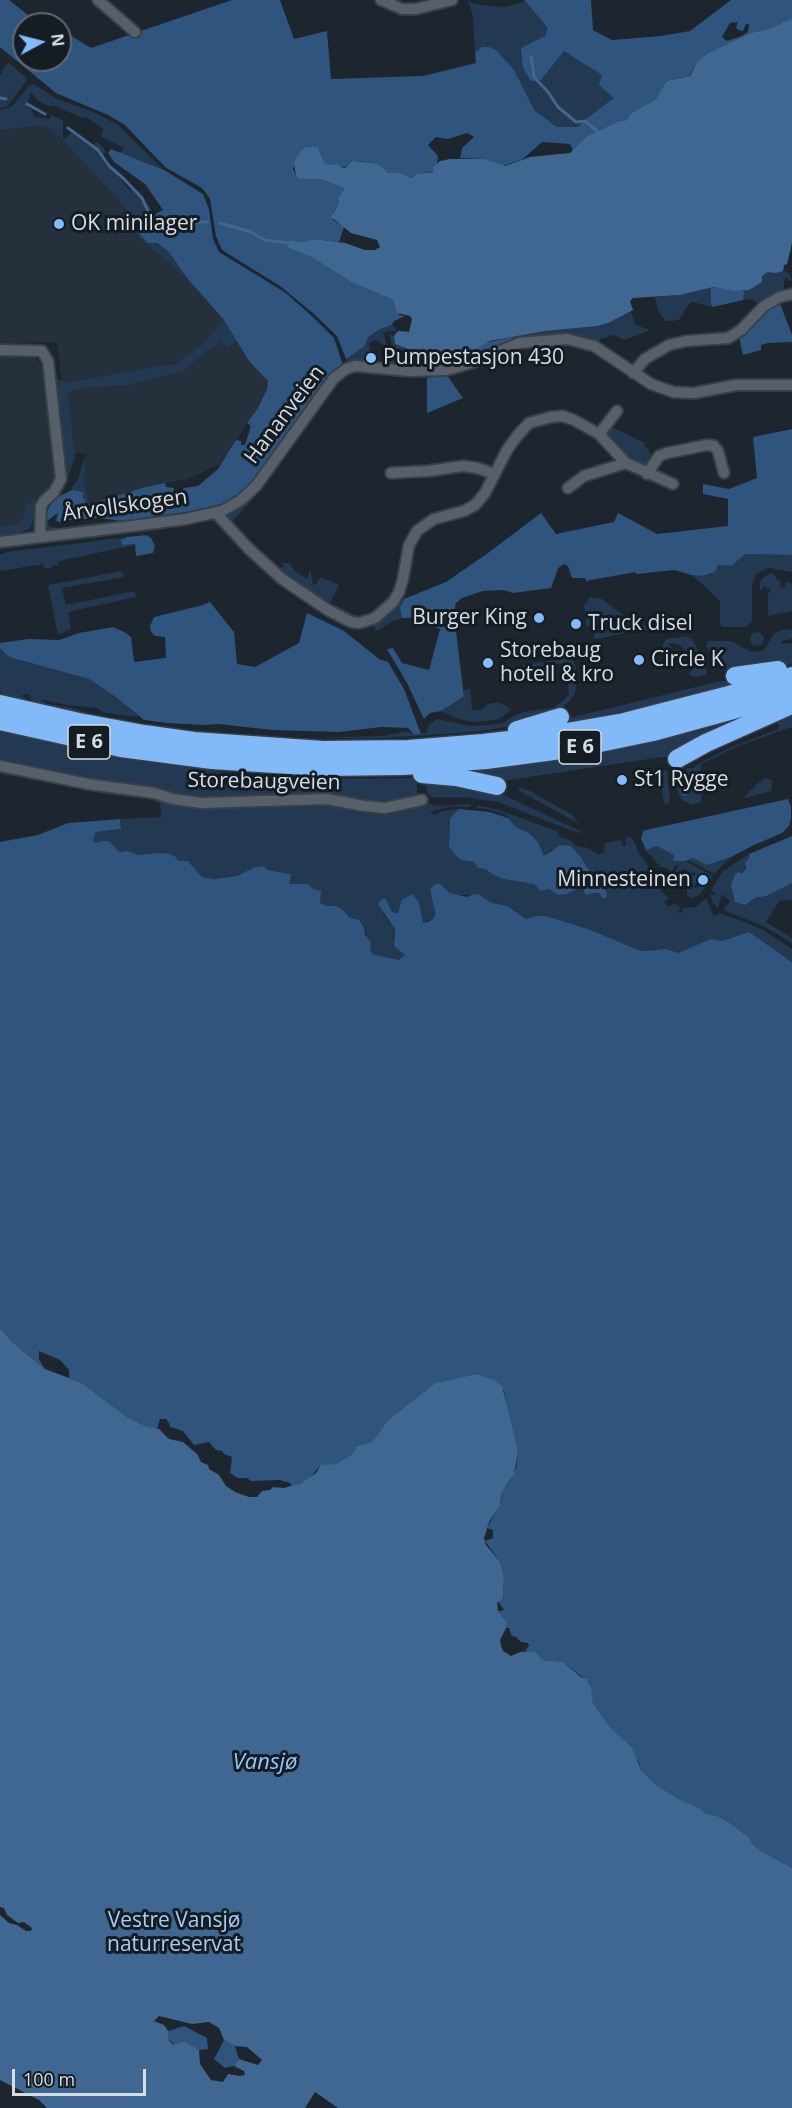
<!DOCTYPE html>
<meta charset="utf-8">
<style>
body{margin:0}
#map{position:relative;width:792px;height:2108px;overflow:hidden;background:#1d252e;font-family:"Open Sans",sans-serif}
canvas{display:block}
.north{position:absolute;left:12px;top:12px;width:60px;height:60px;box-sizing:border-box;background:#141c24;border:2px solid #626970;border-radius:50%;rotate:83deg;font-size:16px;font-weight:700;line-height:24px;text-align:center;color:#d7dce2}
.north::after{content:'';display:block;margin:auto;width:21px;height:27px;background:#83bcfb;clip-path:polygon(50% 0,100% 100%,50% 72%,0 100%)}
.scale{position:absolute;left:12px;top:2069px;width:134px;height:27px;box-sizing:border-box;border:3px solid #d7dce2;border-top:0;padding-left:8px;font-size:18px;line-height:21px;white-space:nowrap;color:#d7dce2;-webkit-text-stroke:4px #141c24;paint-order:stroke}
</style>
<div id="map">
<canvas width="792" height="2108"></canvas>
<div class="north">N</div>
<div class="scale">100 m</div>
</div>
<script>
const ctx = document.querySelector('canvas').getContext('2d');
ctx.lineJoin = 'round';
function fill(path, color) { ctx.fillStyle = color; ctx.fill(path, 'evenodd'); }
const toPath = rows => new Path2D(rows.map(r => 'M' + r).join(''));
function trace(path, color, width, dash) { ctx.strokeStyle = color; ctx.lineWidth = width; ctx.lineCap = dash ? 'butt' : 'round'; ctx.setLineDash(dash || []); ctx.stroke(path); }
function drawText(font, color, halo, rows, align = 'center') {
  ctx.font = font + ' "Open Sans",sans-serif'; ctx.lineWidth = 6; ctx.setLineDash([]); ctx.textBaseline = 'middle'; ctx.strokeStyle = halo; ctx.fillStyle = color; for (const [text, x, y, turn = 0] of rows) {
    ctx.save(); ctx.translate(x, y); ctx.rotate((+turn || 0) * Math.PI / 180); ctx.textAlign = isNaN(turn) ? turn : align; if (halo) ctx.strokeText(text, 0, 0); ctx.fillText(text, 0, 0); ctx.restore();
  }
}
fill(toPath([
 [39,126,53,130,119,199,127,211,120,217,146,244,187,278,224,320,201,346,184,359,161,367,62,382,57,342,0,343,0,130],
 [221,341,227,348,237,341,249,361,268,381,267,389,258,408,221,464,187,479,142,488,87,505,83,489,87,453,75,453,68,392,90,387,127,386,182,371],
 [0,356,33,356,42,365,55,476,47,490,24,507,25,513,20,528,0,529]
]), '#24303c');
fill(toPath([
 [468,0,474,4,505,7,525,2,549,28,545,35,541,80,564,51,603,75,615,98,583,121,578,127,557,127,535,111,514,70,482,47,475,52,473,16],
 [8,62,26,77,27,80,8,106,0,108,0,75],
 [34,84,57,99,96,113,118,125,164,170,120,153,124,148,101,137,103,129,88,118,80,117,55,106,48,106,37,100,32,93,30,94,27,106,32,110,34,117,49,119,52,115,63,121,63,140,71,133,91,147,96,142,103,146,105,152,102,158,106,165,121,179,129,190,138,190,151,209,154,217,145,226,134,218,132,221,137,232,169,252,187,278,146,244,120,217,127,211,119,200,53,130,39,126,0,130,0,110,12,106,28,87],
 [789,245,791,248,783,270,790,274,792,280,789,281,787,278,784,279,784,291,759,307,756,302,752,299,743,300,743,291,761,277,768,272,780,272],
 [711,287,711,304,713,307,692,302,688,305,679,320,672,321,665,321,658,311,655,297,680,295],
 [633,308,631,312,636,325,650,330,625,340,614,335,600,339,600,344,579,336,564,334,539,335,513,341,512,337,520,335],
 [224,320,237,341,227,348,220,342,182,371,127,386,89,387,68,392,75,457,70,472,68,476,65,476,57,379,66,382,174,364,201,346],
 [392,325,397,330,395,331,382,332,384,333,387,348,392,347,389,333,394,336,398,331,409,332,436,364,431,368,392,366,386,359,383,344,375,340,370,342,369,346,370,351,377,356,375,361,349,363,347,362,346,359,365,346,368,337,380,329],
 [611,427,645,443,644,446,649,450,650,455,648,465,644,467,635,465,606,438,606,433],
 [86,453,84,485,88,497,87,505,84,501,84,492,72,490,71,489,78,479],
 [262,485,264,486,260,491,232,522,235,526,227,519,229,512],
 [244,493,221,507,185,515,51,531,45,527,45,519,48,520,49,527,60,528,185,512,222,504],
 [36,498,37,503,36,513,30,528,18,534,0,537,0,526,19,525,25,513,24,507],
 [127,537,124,539,135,545,58,561,58,566,53,565,50,568,45,569,43,564,0,571,0,555,7,552],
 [745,554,792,555,792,572,768,568,756,574,752,586,752,622,746,627,722,627,720,623,720,602,707,588,691,575,702,576,718,565,727,566],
 [262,555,281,568,284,566,281,562,290,564,295,571,307,579,310,570,311,571,313,585,316,584,321,577,339,585,330,603,358,616,368,616,358,620,321,601,280,572],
 [122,571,124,577,62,588,66,605,135,591,136,597,68,612,71,629,58,635,48,585],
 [771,573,774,574,778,580,781,581,780,587,784,588,786,582,792,583,792,611,768,616,768,594,771,590,764,586,760,591,760,584,761,579],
 [590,597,602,599,622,614,622,619,618,623,587,626,584,605],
 [404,599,400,608,402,618,391,622,379,630,375,630,374,624,398,601],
 [685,621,685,627,630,632,596,639,594,637,594,634,600,632,633,626],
 [792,629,792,639,782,641,782,644,792,643,792,664,786,665,732,671,725,669,716,662,706,646,708,641,731,641,751,652,763,651,774,634,781,630],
 '750 639a7 7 0 1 1 14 0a7 7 0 1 1-14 0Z',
 [687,636,693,640,707,671,706,675,695,677,688,674,694,668,688,660,689,654,679,645,669,643,669,646,672,647,666,654,663,650,663,644,666,639],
 [0,648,9,657,89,679,113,695,139,717,105,713,97,708,67,705,39,699,47,704,72,708,85,713,108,718,99,717,31,701,30,695,27,694,22,695,23,697,29,701,0,693],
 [569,658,574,661,577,679,575,693,571,700,557,711,520,724,488,730,460,733,382,738,315,738,383,736,402,732,427,733,428,725,437,719,471,726,489,725,503,723,515,715,528,711,554,708,569,695,566,663,524,668,523,665],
 [720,681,732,681,733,685,654,705,561,724,565,719],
 [470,689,472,708,474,710,481,710,488,704,493,703,500,703,511,709,502,717,495,720,474,722,458,719,441,711,464,698,463,690],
 [792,709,792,727,738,746,701,764,701,802,692,805,682,800,678,793,675,777,681,764],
 [775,720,779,726,778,729,731,747,696,765,694,768,687,768,687,772,693,779,687,783,687,795,679,778,686,765,716,748],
 [752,715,669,756,509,780,498,780,465,772,594,754,699,731],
 [0,730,119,756,227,773,323,779,417,778,417,793,415,797,396,805,206,800,119,785,112,781,104,779,100,781,74,777,66,773,0,762],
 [664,770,667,771,670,801,668,805,664,803,660,775],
 [765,778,773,780,771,791,745,798,744,797,757,784],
 [426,779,478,786,502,794,586,834,570,830,498,802,464,797,432,797,427,792],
 [518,787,530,791,571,814,580,824,519,791],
 [160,799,310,801,350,808,351,812,386,815,417,807,419,804,425,802,436,806,471,804,469,807,455,806,434,810,430,813,436,815,443,811,459,809,450,818,449,847,455,855,461,860,474,862,478,868,486,869,490,873,503,879,535,884,538,888,549,889,558,895,567,894,583,885,586,891,592,893,599,893,601,895,607,891,601,884,591,879,590,872,577,851,552,849,544,856,538,842,529,833,516,827,506,815,491,810,478,808,476,805,499,810,559,832,558,836,570,840,574,845,590,849,599,855,604,852,605,843,621,840,622,846,626,846,626,838,630,837,634,841,640,855,654,874,654,886,656,887,657,886,669,899,664,902,669,907,673,903,680,907,678,912,682,913,682,908,696,907,706,898,714,917,720,913,747,923,763,930,792,949,792,962,749,932,722,941,711,939,678,954,656,949,641,951,588,929,546,916,527,919,507,906,490,902,480,895,457,895,450,893,447,889,435,906,434,918,423,923,420,909,401,907,398,913,392,912,386,899,383,914,395,929,393,939,402,953,405,955,399,960,372,954,364,928,350,918,342,909,335,906,327,906,320,903,319,898,308,884,288,884,291,874,267,870,263,866,255,867,237,876,214,879,202,877,188,861,177,861,161,853,151,855,139,855,128,851,118,852,109,841,96,844,92,840,96,832,121,829,120,819,161,817],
 [657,846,674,855,674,861,686,861,713,876,699,895,692,898,687,895,687,888,688,886,696,888,699,885,696,883,695,886,689,884,692,875,695,875,695,873,692,872,686,887,681,881,684,872,686,872,687,869,683,869,680,880,673,873,679,866,675,865,672,872,664,867,660,867,651,855,649,855,646,850],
 [749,854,750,856,742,874,745,904,756,898,768,896,792,883,792,900,779,901,766,922,792,938,792,943,763,926,723,910,730,901,722,894,718,908,712,902,710,893,714,896,715,893,711,890,723,871],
 [731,857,714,874,688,860,692,858,707,865]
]), '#233951');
fill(toPath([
 [0,0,9,0,28,15,48,24,24,24,24,60,60,60,60,29,91,48,232,0,280,0,294,39,327,31,331,79,423,76,476,63,475,52,482,47,489,47,496,50,514,70,535,111,557,127,578,127,583,121,614,98,599,85,602,75,564,51,541,80,531,81,523,68,521,48,545,36,548,28,524,0,591,0,593,30,612,40,661,36,690,31,731,0,792,0,792,18,769,29,750,33,706,54,697,62,689,76,666,81,656,99,631,114,627,120,619,121,587,136,573,151,570,144,542,142,523,159,503,166,485,159,460,158,462,148,474,137,467,133,448,139,436,137,428,145,438,156,437,164,433,167,434,171,414,175,412,178,399,173,388,173,382,166,373,163,358,161,342,168,340,166,325,164,318,147,293,168,296,176,321,179,343,188,344,190,340,204,333,213,333,220,344,227,339,242,315,239,299,242,291,241,288,247,313,258,351,282,393,300,399,315,405,316,394,321,392,325,380,329,368,337,365,346,346,359,337,336,314,314,280,286,222,250,216,236,210,199,202,188,165,167,125,125,108,115,56,93,0,47],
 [738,22,736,28,739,30,743,31,746,24,749,24,748,32,742,36,727,41,722,37,727,28,730,23],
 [111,149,164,170,203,194,209,209,213,239,219,252,286,293,314,318,334,338,343,365,262,472,244,493,222,504,185,512,122,521,99,518,69,520,63,523,56,521,58,513,48,520,45,519,46,513,54,499,72,490,84,492,83,497,87,505,142,488,165,483,166,487,174,488,174,494,178,494,184,488,198,486,218,469,236,440,241,441,241,445,245,445,251,426,247,423,258,408,267,389,268,381,249,361,224,320,187,278,169,252,157,243,148,243,138,232,132,221,133,218,145,226,157,213,163,210,145,184,114,162,108,153],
 [711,287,744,291,743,300,713,307,711,304],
 [779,301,792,335,792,342,768,343,761,345,761,350,743,355,739,337,752,325,762,311],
 [512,337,513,341,472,358,445,366,431,368,431,363,444,362,467,354,485,343],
 [446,374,463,398,427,413,427,378],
 [792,429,792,555,745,554,731,566,718,565,715,572,702,576,691,575,675,570,636,574,635,572,586,581,585,578,572,578,568,566,564,564,558,568,551,588,513,593,503,590,483,591,462,598,456,603,453,617,402,618,400,608,404,599,446,582,488,553,541,513,556,534,614,522,618,513,657,534,728,526,728,499,703,494,703,484,729,489,757,478,753,437],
 [146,535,151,538,155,546,153,553,136,556,135,544,122,545,121,540,127,537],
 [210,602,234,632,237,664,255,667,299,643,307,613,344,631,379,659,388,662,404,689,421,734,414,734,408,728,381,727,339,732,272,730,219,724,205,725,167,723,144,720,113,695,89,679,9,657,0,648,0,643,28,639,59,640,79,633,113,627,126,633,131,637,134,662,166,658,165,637,155,636,151,632,150,626,154,617,203,605],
 [417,620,455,623,464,697,441,711,430,713,424,719,407,683,387,649,393,648,402,663,429,670,440,629],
 [687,771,693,779,687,783,687,795,683,796,680,791,679,778],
 [788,799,791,807,791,818,789,826,782,833,752,846,731,857,707,865,692,858,686,861,673,861,674,855,657,846,646,850,641,839,643,831,646,830],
 [459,809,489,812,508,818,516,827,529,833,538,842,544,856,560,845,571,846,581,857,590,872,591,879,601,884,607,892,607,897,603,899,599,893,592,893,586,895,584,892,585,887,583,885,567,894,558,895,549,889,541,891,534,884,503,879,490,873,486,869,478,868,474,862,461,860,455,855,449,847,450,818],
 [120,819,121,829,96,832,93,840,96,843,101,841,109,841,119,852,128,851,139,855,161,853,169,854,176,857,178,861,188,861,202,877,214,879,237,876,255,867,264,866,267,870,291,874,289,884,308,884,313,889,321,891,320,903,327,906,335,906,342,909,350,918,359,920,364,928,365,935,371,942,370,948,372,954,399,960,405,955,394,946,395,929,378,904,382,899,386,899,392,912,398,913,402,900,412,894,419,902,423,923,430,921,434,918,435,912,430,889,435,884,440,884,450,893,467,897,474,894,480,895,490,902,507,906,526,919,537,916,546,916,588,929,641,951,666,949,678,953,711,939,722,941,749,932,792,962,792,1868,761,1851,752,1844,750,1838,730,1823,717,1816,705,1813,701,1809,682,1802,657,1786,641,1770,639,1763,624,1741,610,1727,593,1703,589,1682,563,1662,543,1660,535,1651,525,1651,529,1646,528,1643,521,1642,516,1637,512,1636,509,1628,506,1628,506,1621,498,1611,504,1610,498,1601,503,1598,504,1576,500,1562,485,1541,493,1538,493,1530,487,1528,501,1502,502,1492,510,1481,516,1468,518,1451,508,1415,504,1391,493,1379,476,1374,435,1383,388,1420,372,1442,357,1446,352,1454,336,1464,319,1467,308,1480,292,1486,290,1483,280,1480,251,1481,247,1478,238,1478,230,1473,232,1457,224,1454,222,1451,216,1450,209,1442,194,1445,183,1431,170,1427,169,1423,166,1419,160,1419,157,1429,145,1426,127,1417,82,1383,69,1378,69,1370,60,1360,39,1351,39,1359,44,1368,11,1341,0,1328,0,842,38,835,68,823],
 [792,836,792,883,767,896,755,898,745,905,735,902,731,885,735,874,738,872,742,874,746,868,745,863,750,856,749,854],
 [184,2026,207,2038,208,2049,199,2050,185,2041,174,2045,169,2039,168,2031],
 [224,2040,235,2046,239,2059,234,2066,225,2068,214,2059]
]), '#2f557e');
fill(toPath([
 [792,18,792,243,787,264,784,265,783,271,776,273,768,272,762,276,762,282,749,290,736,291,713,287,680,295,633,298,630,301,633,310,608,323,597,326,544,331,490,341,467,354,433,363,428,363,406,348,395,344,394,336,398,331,409,332,412,319,410,316,397,313,393,300,351,282,313,258,287,247,291,240,299,242,315,239,345,243,365,250,375,250,380,247,377,240,351,233,331,217,339,204,339,197,344,190,343,188,321,179,300,179,296,176,294,163,299,153,306,147,318,147,325,164,339,165,342,168,345,168,353,161,373,163,382,166,388,173,399,173,412,178,416,174,433,172,433,167,440,161,450,159,485,159,505,166,530,157,570,153,587,136,619,121,627,120,630,114,656,99,666,81,690,76,697,62,706,54,750,33,769,29],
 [0,1328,11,1341,45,1369,82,1383,127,1417,145,1426,159,1429,169,1439,183,1442,197,1454,201,1462,208,1465,209,1469,219,1475,226,1486,235,1492,249,1497,257,1497,262,1491,270,1490,273,1487,284,1488,301,1483,316,1473,321,1465,336,1464,352,1454,357,1446,372,1442,388,1420,435,1383,476,1374,493,1379,502,1386,518,1451,514,1474,502,1492,500,1505,489,1522,484,1538,486,1545,500,1562,504,1576,503,1598,497,1603,498,1611,506,1621,506,1628,500,1640,501,1646,503,1651,511,1656,520,1652,535,1651,543,1660,563,1662,581,1677,587,1679,591,1688,593,1703,610,1727,632,1748,641,1770,657,1786,682,1801,701,1809,705,1813,717,1816,730,1823,750,1838,752,1844,761,1851,792,1868,792,2108,338,2108,315,2092,305,2108,47,2108,39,2100,0,2080,0,1915,9,1923,17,1925,26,1931,31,1931,32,1928,24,1922,18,1923,14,1920,7,1915,4,1908,0,1907],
 [159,2016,192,2024,209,2022,219,2028,224,2040,235,2046,247,2047,262,2060,258,2065,239,2059,234,2066,244,2071,245,2075,240,2076,228,2074,223,2082,211,2080,200,2064,199,2050,185,2041,173,2045,169,2040,168,2031,164,2025,154,2021]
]), '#406791');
trace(toPath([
 [531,57,534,77,548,92,558,107,576,122,585,121,597,131],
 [0,98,6,99],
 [27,104,45,114],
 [68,128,98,150,109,166,123,178,142,198,152,220,171,223,208,222],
 [220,223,251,232,265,240,289,243]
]), '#406791', 3);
const street = toPath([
 [98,0,135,32],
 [381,0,402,9,416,9,452,0],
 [0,350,42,351,48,361,61,479,54,492,44,501,41,506,40,537],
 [633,373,645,359,669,345,686,341,728,338,741,330,764,306,780,297,792,294],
 [599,434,617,411],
 [391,473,428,471,463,466,477,468,495,474],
 [647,474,659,456,667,453,707,445,714,446,718,451,724,473],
 [568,488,584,476,626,463],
 [216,513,248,548,282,579,328,610,351,622,359,623,375,618,393,602,399,592,403,579,409,545,417,531,434,519,464,511,475,505,485,493,507,450,517,436,529,423,551,417,563,416,574,420,599,434,626,463,673,484],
 [0,542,141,525,186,519,222,511,241,500,256,486,334,378,346,369,355,366,410,371,447,370,471,363,519,343,567,339,594,346,651,384,673,392,694,393,736,385,792,385],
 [0,766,88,784,154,793,173,799,201,803,327,799,364,806,385,808,422,800]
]);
const highway = toPath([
 [735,676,778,670],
 [0,704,79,722,144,734,194,741,323,750,409,749,483,743,544,736,624,722,725,696,792,676],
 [0,721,121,748,212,760,322,767,403,766,486,760,576,748,653,732,792,694],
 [517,730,560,717],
 [677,759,706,743,789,706],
 [422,774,456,777,497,786]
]);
trace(street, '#393f47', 14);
trace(highway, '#393f47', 21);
trace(street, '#57606a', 10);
trace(highway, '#82baf9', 18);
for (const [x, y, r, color] of [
 [59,224,6,"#83bcfb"],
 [371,358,6,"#83bcfb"],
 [539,618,6,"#83bcfb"],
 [576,624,6,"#83bcfb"],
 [639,660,6,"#83bcfb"],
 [488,663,6,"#83bcfb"],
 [622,780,6,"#83bcfb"],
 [703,880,6,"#83bcfb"]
]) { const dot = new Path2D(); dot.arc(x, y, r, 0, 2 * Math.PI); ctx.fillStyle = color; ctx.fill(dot); trace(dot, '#141c24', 2); }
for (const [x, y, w] of [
 [89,742,42],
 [580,747,42]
]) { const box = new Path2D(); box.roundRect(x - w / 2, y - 17, w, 34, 4.5); ctx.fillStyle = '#141c24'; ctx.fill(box); trace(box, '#d7dce2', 1.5); }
drawText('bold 20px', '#d7dce2', null, [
 ["E 6",89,742],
 ["E 6",580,747]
]);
drawText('21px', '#d7dce2', '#141c24', [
 ["OK minilager",71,224],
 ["Pumpestasjon 430",383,358],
 ["Burger King",527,618,"right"],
 ["Truck disel",588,624],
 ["Storebaug",500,651],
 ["hotell & kro",500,675],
 ["Circle K",651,660],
 ["St1 Rygge",634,780],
 ["Minnesteinen",691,880,"right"]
], 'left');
drawText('21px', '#d7dce2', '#141c24', [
 ["Hananveien",285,415,-53],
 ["Årvollskogen",125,506,-8],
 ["Storebaugveien",264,782,1]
]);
drawText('21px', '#a9ccf3', '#141c24', [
 ["Vestre Vansjø",174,1921],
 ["naturreservat",174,1945]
]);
drawText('italic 22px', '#98c7fb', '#141c24', [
 ["Vansjø",265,1763]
]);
</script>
